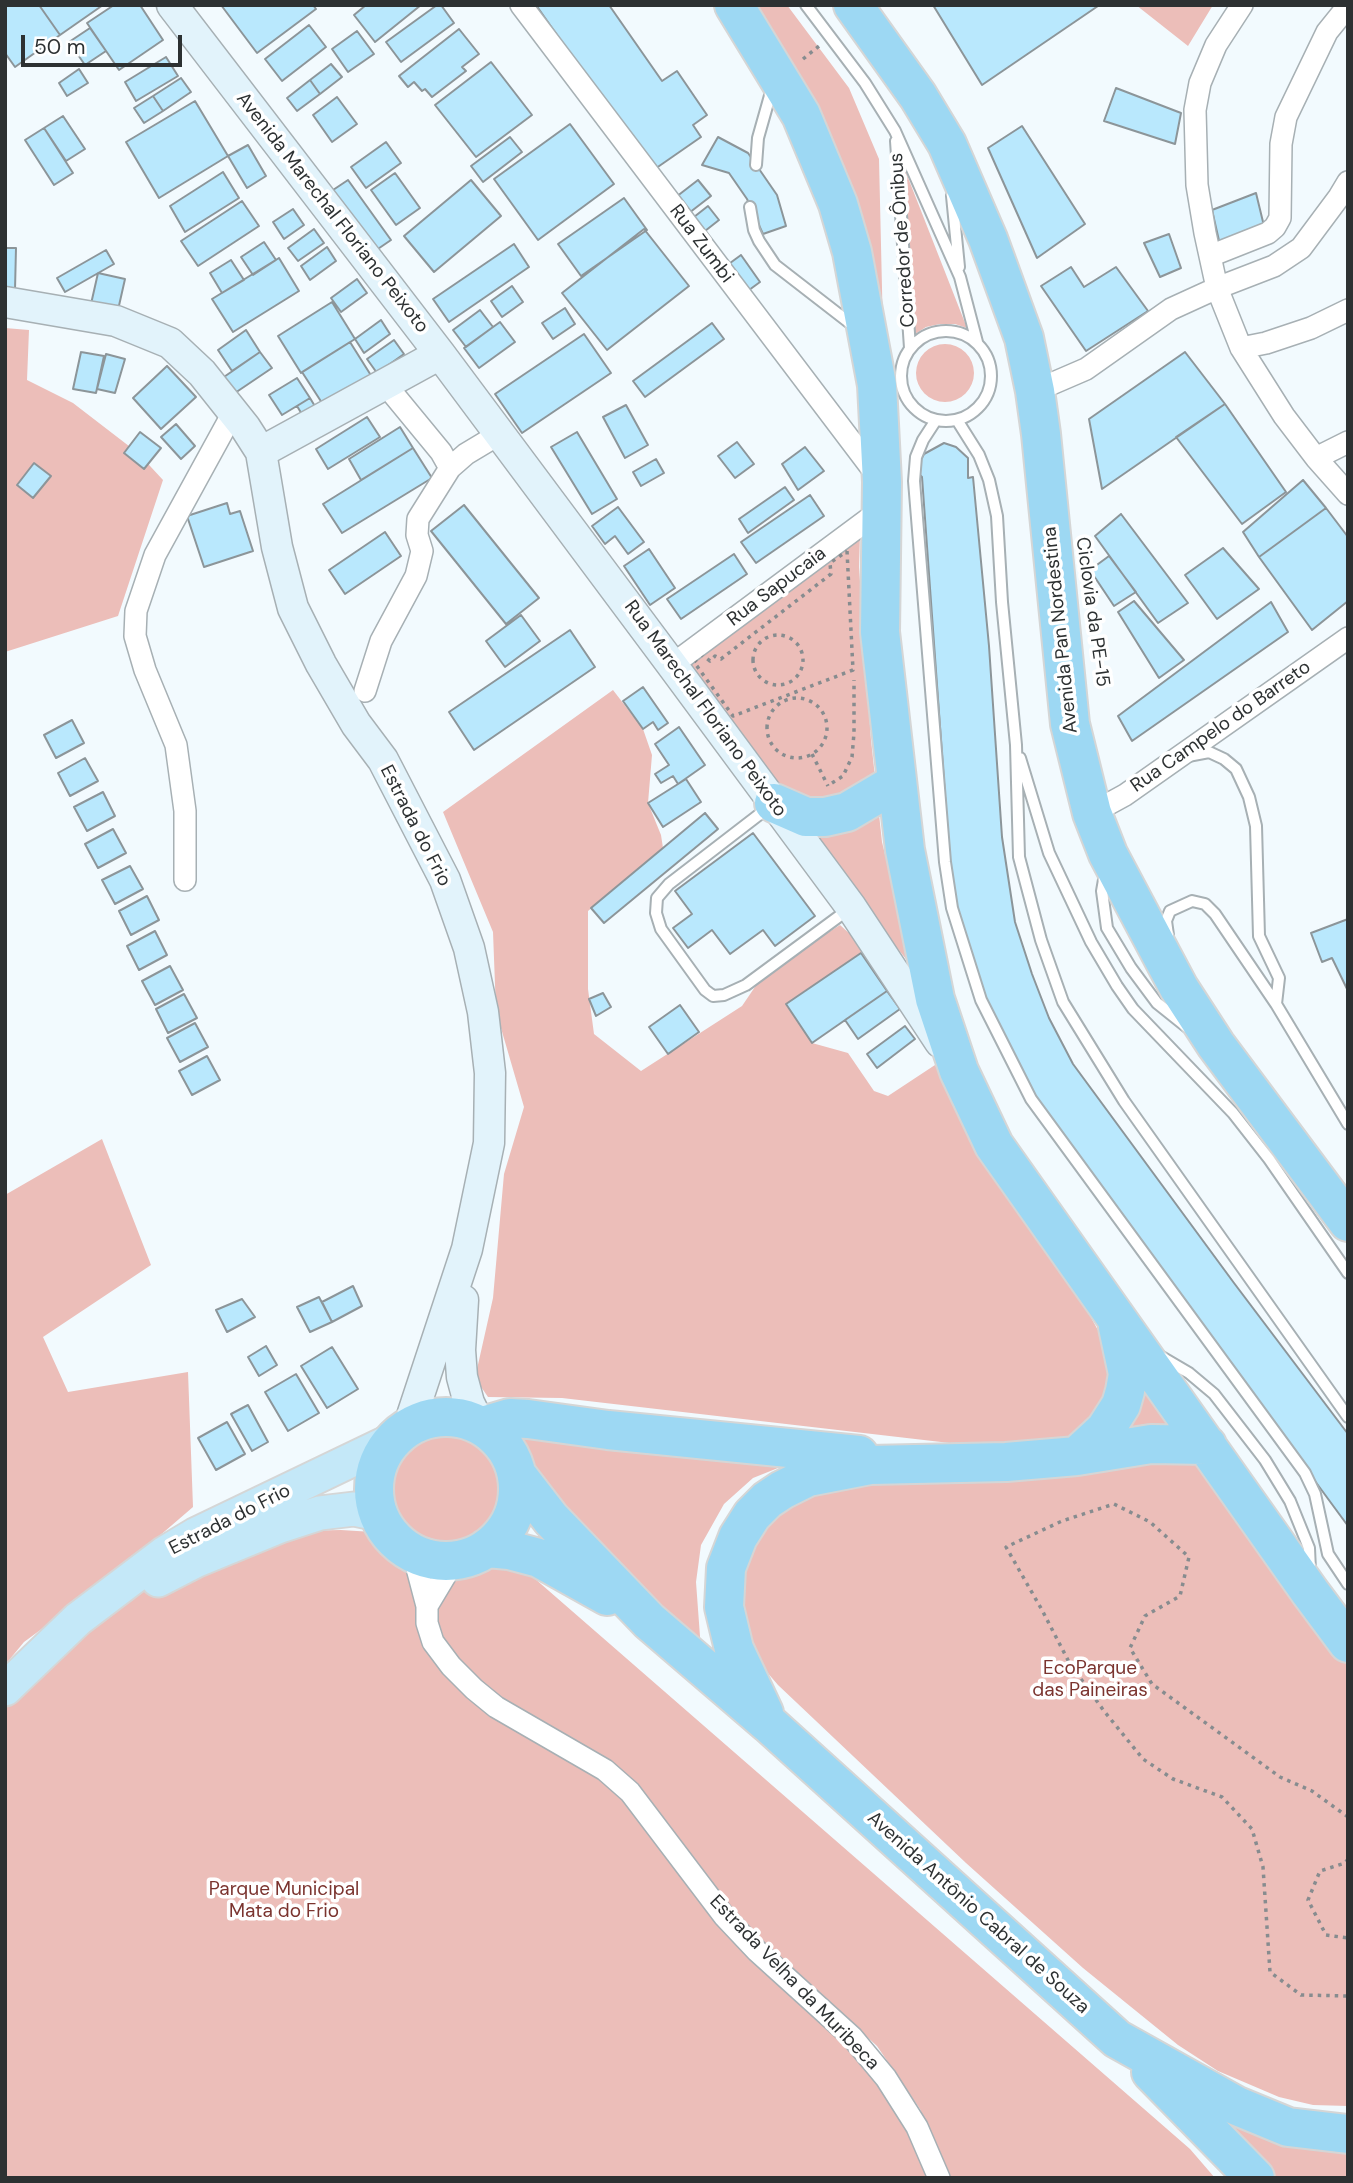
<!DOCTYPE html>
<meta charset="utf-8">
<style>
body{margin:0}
#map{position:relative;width:1353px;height:2183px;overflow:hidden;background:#f2fafe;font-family:"DM Sans",sans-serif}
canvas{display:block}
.frame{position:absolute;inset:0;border:7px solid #2d3132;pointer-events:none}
.scale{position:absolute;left:21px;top:35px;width:161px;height:32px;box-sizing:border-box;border:4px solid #2d3132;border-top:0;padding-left:9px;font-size:21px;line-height:24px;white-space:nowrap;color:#2d3132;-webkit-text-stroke:5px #fff;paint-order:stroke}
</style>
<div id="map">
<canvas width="1353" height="2183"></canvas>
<div class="frame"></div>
<div class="scale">50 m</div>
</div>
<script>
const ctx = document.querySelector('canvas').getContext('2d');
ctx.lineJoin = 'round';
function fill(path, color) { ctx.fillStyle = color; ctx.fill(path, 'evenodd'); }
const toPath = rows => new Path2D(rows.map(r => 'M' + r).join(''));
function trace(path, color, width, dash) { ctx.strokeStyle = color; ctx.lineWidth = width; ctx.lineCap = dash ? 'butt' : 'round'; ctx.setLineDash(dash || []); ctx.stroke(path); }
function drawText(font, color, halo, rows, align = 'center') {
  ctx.font = font + ' "DM Sans",sans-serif'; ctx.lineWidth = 7; ctx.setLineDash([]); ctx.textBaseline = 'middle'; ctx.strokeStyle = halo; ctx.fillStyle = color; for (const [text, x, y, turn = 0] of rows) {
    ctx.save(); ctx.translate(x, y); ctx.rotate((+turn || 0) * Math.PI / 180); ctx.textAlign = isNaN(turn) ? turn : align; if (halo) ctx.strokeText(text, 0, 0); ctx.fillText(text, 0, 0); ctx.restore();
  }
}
fill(toPath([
 [744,5,787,5,849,88,879,159,883,331],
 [1136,5,1213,5,1188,46],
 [905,170,967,328,955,324,940,324,926,327,912,336],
 [5,328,29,330,27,380,73,403,138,453,163,480,118,616,5,652],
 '916 373a29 29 0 1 1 58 0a29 29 0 1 1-58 0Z',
 [860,534,859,567,871,740,882,842,913,968,798,822,687,662],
 [613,690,643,729,652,755,648,803,661,835,663,848,588,911,588,989,594,1034,641,1071,742,1006,759,981,796,953,840,925,861,944,861,953,786,1005,812,1043,848,1053,874,1091,888,1096,935,1065,985,1156,1082,1301,1111,1354,1110,1387,1080,1438,967,1445,562,1398,488,1397,475,1378,493,1298,504,1174,524,1107,496,1011,493,932,443,812],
 [102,1139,151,1265,43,1337,68,1392,188,1372,193,1507,107,1581,24,1642,5,1665,5,1195],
 [1138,1357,1195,1437,1112,1433],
 '392 1489a56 56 0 1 1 112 0a56 56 0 1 1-112 0Z',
 [515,1437,783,1466,753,1478,724,1504,701,1545,696,1582,701,1650,634,1592,529,1466],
 [1062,1463,1199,1463,1348,1661,1348,2106,1313,2105,1279,2097,1218,2071,1178,2045,1083,1968,966,1863,778,1685,754,1657,734,1567,749,1538,813,1488],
 [341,1530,389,1533,406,1548,420,1637,441,1670,602,1774,848,2043,898,2106,931,2178,5,2178,5,1678,78,1619,200,1566,294,1531],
 [483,1560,518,1564,1190,2149,1215,2178,949,2178,920,2109,877,2046,736,1917,634,1790,518,1711,469,1673,439,1638,432,1606,461,1569],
 [1206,2112,1348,2144,1348,2178,1271,2178]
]), '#ecbeb9');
const building = toPath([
 [8,5,39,5,60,35,15,67,5,53,5,7,8,5],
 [39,5,103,5,60,35,39,5],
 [114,5,140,5,163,40,119,70,87,23,114,5],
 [221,5,313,5,316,9,257,53,221,5],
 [366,5,421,5,375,42,354,15,366,5],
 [437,5,441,5,454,23,401,62,386,42,437,5],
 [536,5,609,5,662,81,677,71,707,115,693,125,701,137,652,171,536,5],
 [933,5,1097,5,1098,6,982,85,933,5],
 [309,25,326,47,282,81,265,59,309,25],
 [90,28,106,51,85,65,69,42,90,28],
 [459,29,479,54,462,67,466,71,432,97,425,89,422,91,414,82,408,87,399,76,459,29],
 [357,31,374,54,348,72,332,49,357,31],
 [166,57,178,76,136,101,125,82,166,57],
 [491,62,532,115,476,157,435,105,491,62],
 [331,64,342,77,320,94,310,80,331,64],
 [79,69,88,83,67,96,59,83,79,69],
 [181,78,191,92,163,111,153,96,181,78],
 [310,80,320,94,297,111,287,98,310,80],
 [1116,88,1181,113,1175,144,1104,121,1116,88],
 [153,96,163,111,144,123,134,108,153,96],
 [337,97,357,124,332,142,313,115,337,97],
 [195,101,228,156,159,198,126,142,195,101],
 [63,116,85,149,66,161,44,128,63,116],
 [570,124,614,184,538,240,494,179,570,124],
 [1022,126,1085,224,1037,258,988,148,1022,126],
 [44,128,73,173,54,185,25,140,44,128],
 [510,137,522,152,483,182,471,166,510,137],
 [718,137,748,153,777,195,786,226,763,234,747,199,729,173,702,165,718,137],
 [386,142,401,163,366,188,351,167,386,142],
 [248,145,266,176,247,188,228,156,248,145],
 [223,172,239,198,185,232,170,206,223,172],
 [395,173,420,208,396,225,371,190,395,173],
 [348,180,391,240,372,253,330,192,348,180],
 [471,180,501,216,434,272,404,236,471,180],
 [698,180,711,196,689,213,676,197,698,180],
 [1256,193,1264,226,1220,245,1212,210,1256,193],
 [624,198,647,230,581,276,558,244,624,198],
 [242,201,259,226,198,266,181,241,242,201],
 [708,206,719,220,705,231,694,217,708,206],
 [293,209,304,225,284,239,273,222,293,209],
 [314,229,324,243,298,261,288,248,314,229],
 [644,229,689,286,607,350,562,293,644,229],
 [1169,234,1181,268,1160,277,1144,243,1169,234],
 [264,242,276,260,253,275,241,257,264,242],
 [514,244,529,267,449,322,433,299,514,244],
 [327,247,336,261,310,280,301,266,327,247],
 [5,248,16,248,15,290,5,290,5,248],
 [106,250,114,264,65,292,57,278,106,250],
 [741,255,760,282,745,293,726,266,741,255],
 [279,258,299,291,233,332,212,299,279,258],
 [231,260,244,280,222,293,210,273,231,260],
 [1071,267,1084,287,1116,267,1148,311,1086,351,1041,286,1071,267],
 [98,273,125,279,118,310,91,304,98,273],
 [357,279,367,293,341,312,331,298,357,279],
 [512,286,523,302,502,317,491,301,512,286],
 [332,302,355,339,301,373,278,336,332,302],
 [565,308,575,324,553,339,542,323,565,308],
 [480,310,493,327,466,347,453,330,480,310],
 [381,320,390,334,364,353,355,339,381,320],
 [500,322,515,342,479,368,464,348,500,322],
 [712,323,724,339,645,397,633,381,712,323],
 [246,330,260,352,232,371,218,350,246,330],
 [584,334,611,373,522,433,495,394,584,334],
 [394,340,404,354,377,373,367,359,394,340],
 [350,342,372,377,324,406,302,372,350,342],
 [81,352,104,356,96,393,73,389,81,352],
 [260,352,272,368,232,395,221,379,260,352],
 [1185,352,1225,404,1102,489,1089,419,1185,352],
 [106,354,125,359,115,393,97,389,106,354],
 [167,366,196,397,161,429,133,398,167,366],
 [297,378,310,398,282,415,269,395,297,378],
 [310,398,319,413,306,421,297,406,310,398],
 [1225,404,1286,492,1242,524,1176,437,1225,404],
 [626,405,648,445,625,458,603,417,626,405],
 [367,417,380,437,328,469,316,449,367,417],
 [176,424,195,446,181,459,161,437,176,424],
 [400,427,413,448,361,480,349,459,400,427],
 [140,432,161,448,144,469,124,453,140,432],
 [577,432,617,499,592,514,551,447,577,432],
 [737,442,754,464,735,478,718,456,737,442],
 [944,443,956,447,968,458,968,478,973,477,989,646,1002,837,1015,922,1032,974,1049,1018,1073,1064,1234,1283,1348,1434,1348,1526,1029,1092,981,989,963,933,951,879,922,477,915,470,924,454,944,443],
 [805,447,824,471,798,490,782,464,805,447],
 [413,448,432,478,342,533,323,504,413,448],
 [656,459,664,473,641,486,633,472,656,459],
 [34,463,51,476,33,498,17,485,34,463],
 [1303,480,1326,508,1259,557,1243,532,1303,480],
 [785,487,794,500,748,533,739,519,785,487],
 [810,495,824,516,756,563,741,542,810,495],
 [227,503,230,514,240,511,253,551,204,567,187,516,227,503],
 [464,505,539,598,506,624,431,531,464,505],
 [618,507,644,542,628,554,615,536,605,544,592,526,618,507],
 [1326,508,1348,537,1348,601,1312,630,1259,557,1326,508],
 [1121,514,1188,603,1158,623,1095,536,1121,514],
 [385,532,401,556,345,594,329,570,385,532],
 [1223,548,1259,589,1217,619,1185,575,1223,548],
 [649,549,675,588,650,605,624,566,649,549],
 [734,554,747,574,681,619,667,599,734,554],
 [1109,556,1136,592,1114,606,1090,570,1109,556],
 [1134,601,1184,660,1159,678,1118,612,1134,601],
 [1271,602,1288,632,1132,741,1118,716,1271,602],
 [521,615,540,641,505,667,486,641,521,615],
 [570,630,595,667,474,750,449,712,570,630],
 [643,687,668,723,658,730,653,722,643,729,623,701,643,687],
 [72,720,84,743,56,758,44,735,72,720],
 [679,727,705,765,678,784,673,776,661,783,655,774,669,765,655,744,679,727],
 [85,758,98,781,70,796,58,773,85,758],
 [686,779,701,802,663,827,648,803,686,779],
 [103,792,115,816,87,831,74,807,103,792],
 [705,813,718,829,604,923,591,908,705,813],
 [113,829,126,853,98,868,85,844,113,829],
 [753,833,815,916,775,946,763,930,730,954,712,930,688,948,673,928,692,914,675,891,753,833],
 [130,866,143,889,115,904,102,880,130,866],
 [147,896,159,920,131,935,119,911,147,896],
 [1348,919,1348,991,1332,958,1322,962,1311,933,1348,919],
 [155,931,167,955,139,970,127,946,155,931],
 [861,953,887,991,812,1043,786,1004,861,953],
 [170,966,183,990,155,1005,142,981,170,966],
 [887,991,900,1009,858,1039,845,1020,887,991],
 [603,993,611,1007,596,1016,589,999,603,993],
 [184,994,197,1018,168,1033,156,1009,184,994],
 [680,1005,699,1032,668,1054,649,1027,680,1005],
 [195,1023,208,1047,180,1062,167,1038,195,1023],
 [905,1026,915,1039,877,1068,867,1054,905,1026],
 [207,1056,220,1080,192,1095,179,1071,207,1056],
 [353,1286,362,1306,332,1322,322,1302,353,1286],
 [319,1297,332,1322,310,1332,297,1307,319,1297],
 [242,1299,255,1317,227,1332,216,1310,242,1299],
 [266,1346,277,1365,259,1376,248,1357,266,1346],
 [332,1347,358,1389,327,1408,301,1366,332,1347],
 [296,1374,319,1413,288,1431,265,1392,296,1374],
 [248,1405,268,1442,252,1451,231,1414,248,1405],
 [227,1422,245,1454,216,1470,198,1438,227,1422]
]);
fill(building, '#b9e8fd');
trace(building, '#8c9599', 2);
const lane = toPath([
 [806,5,865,83,895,131,960,277,977,342],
 [896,141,910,348],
 [756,165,758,138,773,85],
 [952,196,959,267],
 [750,207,754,230,759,241,775,265,855,327],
 '901 376a45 45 0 1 1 90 0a45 45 0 1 1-90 0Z',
 [936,420,923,440,916,457,914,481,945,862,952,908,981,1000,1031,1099,1305,1473,1315,1494,1328,1554,1348,1584],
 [957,420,979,455,989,480,997,516,1002,602,1016,745,1019,857,1041,940,1063,1002,1124,1101,1348,1417],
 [1188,756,1209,752,1224,759,1236,769,1249,797,1256,826,1259,936,1279,978,1276,1004,1348,1124],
 [1020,758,1049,853,1091,942,1117,986,1133,1009,1233,1113,1269,1159,1348,1273],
 [769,807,669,884,657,898,656,913,661,929,705,990,713,996,724,995,746,985,849,909],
 [1105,874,1102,891,1107,928,1131,968,1157,1003,1187,1027],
 [1168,935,1166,921,1170,911,1192,901,1205,904,1215,914,1276,1004],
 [1160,1356,1189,1373,1214,1394,1265,1460,1290,1501,1309,1548,1310,1570]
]);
const street = toPath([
 [521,5,879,478],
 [1242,5,1216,45,1200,83,1195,110,1197,185,1205,233,1217,288,1241,348,1284,416,1316,458,1348,494],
 [1210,256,1268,233,1275,227,1280,218,1281,144,1286,117,1327,32,1348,6],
 [1241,348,1266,343,1311,328,1348,310],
 [385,384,441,452,450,468],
 [1035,391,1086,369,1171,309,1217,288,1274,266,1301,248,1339,197,1348,182],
 [1316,458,1348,442],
 [672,665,882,509],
 [365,691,381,641,416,576,422,551,417,535,418,519,450,468,466,454,501,433],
 [1092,813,1125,795,1348,638],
 [185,880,185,811,176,745,145,670,135,636,136,611,155,555,234,411],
 [413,1553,427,1606],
 [459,1560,448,1571,427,1606,427,1623,433,1642,451,1666,474,1689,496,1707,605,1770,630,1792,724,1916,757,1951,852,2037,886,2078,917,2127,939,2178]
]);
const secondary = toPath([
 [172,5,440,354,672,665,851,907,940,1042],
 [5,302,116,321,170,343,202,373,245,427,261,452,277,547,293,608,321,664,356,724,383,760,445,880,469,948,483,1012,490,1073,489,1143,467,1249,408,1428],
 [261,452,440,354],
 [463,1300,460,1350,462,1377,469,1403,480,1425]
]);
const primary = toPath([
 [158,1580,195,1561,280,1526,320,1513,354,1509,378,1514],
 [5,1689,78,1619,165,1553,195,1535,393,1440]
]);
const highway = toPath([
 [734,5,801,115,838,204,852,252,877,385,882,482,880,632,905,850,935,999,959,1071,994,1145,1310,1592,1348,1643],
 [853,5,918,96,947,144,988,239,1024,338,1035,391,1041,434,1070,724,1092,813,1108,854,1179,988,1216,1045,1348,1222],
 [774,803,806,817,825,817,847,812,896,783],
 '374 1489a72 72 0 1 1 144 0a72 72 0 1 1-144 0Z',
 [483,1426,510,1418,528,1419,608,1430,859,1455],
 [1077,1456,1105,1430,1121,1405,1125,1391,1128,1374,1118,1327],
 [517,1475,551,1519,649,1621,769,1724,1117,2039,1237,2106,1288,2127,1348,2134],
 [487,1548,509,1550,539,1558,607,1596],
 [764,1713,734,1649,724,1607,726,1568,738,1537,752,1515,767,1500,782,1490,808,1477,870,1465,1006,1462,1077,1456,1151,1444,1207,1445],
 [1151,2072,1255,2178]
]);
trace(lane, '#a7b0b4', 14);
trace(street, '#a7b0b4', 24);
trace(secondary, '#a7b0b4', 33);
trace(primary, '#d5d6d6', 37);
trace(highway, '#d5d6d6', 42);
trace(toPath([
 [803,59,819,46],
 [847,551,853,670,733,716,694,662,702,655,710,661,715,656,721,659,831,574,830,563,847,551],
 '753 660a25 25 0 1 1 50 0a25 25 0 1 1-50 0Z',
 '767 728a30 30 0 1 1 60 0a30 30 0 1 1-60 0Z',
 [812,754,828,786],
 [832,783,843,776,852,757,854,733,854,680],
 [1348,1817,1312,1791,1280,1777,1152,1684,1130,1648,1145,1616,1180,1596,1189,1557,1150,1522,1114,1504,1062,1521,1006,1547,1042,1610,1070,1664,1104,1711,1143,1759,1173,1779,1222,1797,1252,1829,1263,1867,1270,1972,1301,1995,1348,1996],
 [1348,1859,1345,1863,1320,1871,1308,1900,1326,1935,1348,1938]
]), '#878c8f', 3.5, [3.5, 5]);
trace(lane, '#fff', 10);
trace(street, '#fff', 21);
trace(secondary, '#e2f3fb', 30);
trace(primary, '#c4e8f8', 33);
trace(highway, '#9dd8f3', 38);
drawText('19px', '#2d3132', '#fff', [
 ["Avenida Marechal Floriano Peixoto",332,213,52],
 ["Corredor de Ônibus",903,240,-94],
 ["Rua Zumbi",701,244,53],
 ["Rua Sapucaia",777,587,-37],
 ["Ciclovia da PE-15",1092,612,82],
 ["Avenida Pan Nordestina",1061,630,-96],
 ["Rua Marechal Floriano Peixoto",705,709,54],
 ["Rua Campelo do Barreto",1221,727,-35],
 ["Estrada do Frio",415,826,63],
 ["Estrada do Frio",230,1520,-27],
 ["Avenida Antônio Cabral de Souza",978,1913,42],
 ["Estrada Velha da Muribeca",794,1983,46]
]);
drawText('19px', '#7b342f', '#fff', [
 ["EcoParque",1090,1669],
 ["das Paineiras",1090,1691],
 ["Parque Municipal",284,1890],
 ["Mata do Frio",284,1912]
]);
</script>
